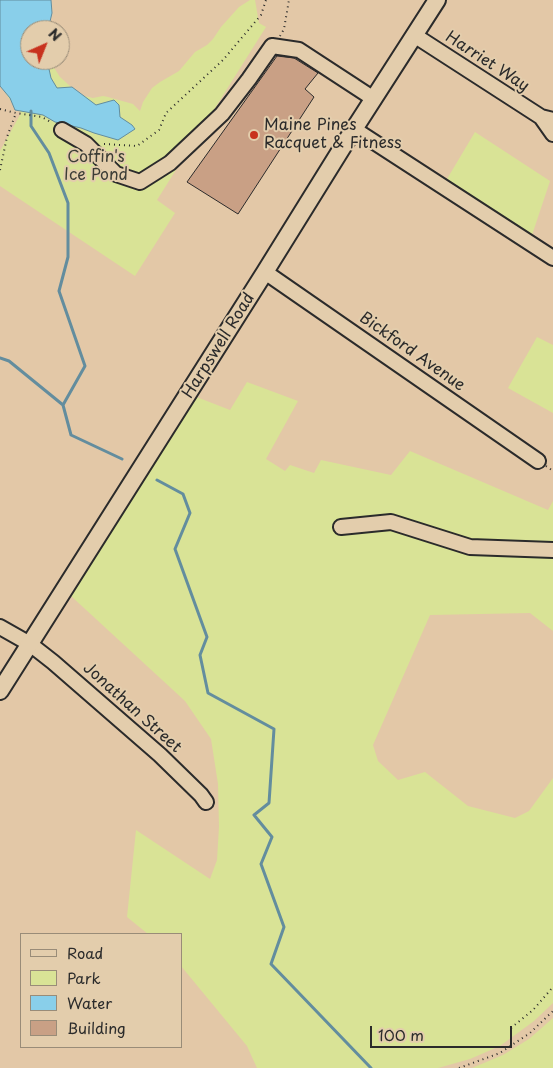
<!DOCTYPE html>
<style>
body{margin:0}
#map{position:relative;width:553px;height:1068px;overflow:hidden;background:#e3c8a7;font-family:"Playpen Sans",sans-serif}
canvas{display:block}
.legend{position:absolute;left:20px;top:933px;width:162px;height:115px;box-sizing:border-box;background:#e3cdac;border:1px solid #998c78;margin:0;padding:6px 9px;list-style:none;font-size:15px;color:#2b2b2b}
.legend li{display:flex;align-items:center;gap:10px;height:25px}
.legend b{width:25px;border:1px solid #998c78}
.north{position:absolute;left:20px;top:20px;width:50px;height:50px;box-sizing:border-box;background:#e3cdac;border:1px solid #998c78;border-radius:50%;rotate:44deg;font-size:14px;font-weight:700;line-height:20px;text-align:center;color:#2b2b2b}
.north::after{content:'';display:block;margin:auto;width:18px;height:22px;background:#c8321e;clip-path:polygon(50% 0,100% 100%,50% 72%,0 100%)}
.scale{position:absolute;left:370px;top:1026px;width:142px;height:22px;box-sizing:border-box;border:2px solid #2b2b2b;border-top:0;padding-left:6px;font-size:15px;line-height:18px;white-space:nowrap;color:#2b2b2b;-webkit-text-stroke:4px #e3cdac;paint-order:stroke}
</style>
<div id="map">
<canvas width="553" height="1068"></canvas>
<ul class="legend">
<li><b style="height:6px;background:#e3cdac"></b>Road</li>
<li><b style="height:14px;background:#d9e396"></b>Park</li>
<li><b style="height:14px;background:#89cfea"></b>Water</li>
<li><b style="height:14px;background:#c9a085"></b>Building</li>
</ul>
<div class="north">N</div>
<div class="scale">100 m</div>
</div>
<script>
const ctx = document.querySelector('canvas').getContext('2d');
ctx.lineJoin = 'round';
function fill(path, color) { ctx.fillStyle = color; ctx.fill(path, 'evenodd'); }
const toPath = rows => new Path2D(rows.map(r => 'M' + r).join(''));
function trace(path, color, width, dash) { ctx.strokeStyle = color; ctx.lineWidth = width; ctx.lineCap = dash ? 'butt' : 'round'; ctx.setLineDash(dash || []); ctx.stroke(path); }
function drawText(font, color, halo, rows, align = 'center') {
  ctx.font = font + ' "Playpen Sans",sans-serif'; ctx.lineWidth = 4; ctx.setLineDash([]); ctx.textBaseline = 'middle'; ctx.strokeStyle = halo; ctx.fillStyle = color; for (const [text, x, y, turn = 0] of rows) {
    ctx.save(); ctx.translate(x, y); ctx.rotate((+turn || 0) * Math.PI / 180); ctx.textAlign = isNaN(turn) ? turn : align; if (halo) ctx.strokeText(text, 0, 0); ctx.fillText(text, 0, 0); ctx.restore();
  }
}
fill(toPath([
 [0,0,30,30,30,60,49,60,60,77,80,95,93,98,103,96,108,97,133,104,140,111,143,102,152,88,160,82,179,71,195,52,207,45,213,39,221,27,239,7,250,0,255,0,259,23,266,27,157,200,175,213,135,276,0,186,0,151,21,113,15,107,0,85],
 [475,132,550,181,532,235,447,179],
 [537,337,553,345,553,413,508,388],
 [247,382,298,401,266,459,285,471,290,465,314,473,321,460,391,475,410,451,548,510,553,501,553,631,530,613,430,615,373,745,378,761,398,780,425,772,468,806,515,818,529,811,553,778,553,1003,534,1021,500,1046,470,1059,438,1068,257,1068,247,1046,181,966,181,934,148,934,127,917,136,830,210,879,217,860,219,827,218,784,211,739,185,701,71,596,194,396,230,410],
 [553,1018,553,1068,472,1068,503,1055,529,1039]
]), '#d9e396');
const water = toPath([
 [0,0,51,0,52,13,48,30,30,30,30,60,47,60,51,78,57,88,72,87,96,105,114,100,119,105,120,117,132,125,135,129,118,140,94,133,81,128,55,122,43,115,15,110,10,98,0,86,0,0]
]);
fill(water, '#89cfea');
trace(water, '#638d9e', 1);
trace(toPath([
 [31,111,31,126,49,153,68,203,68,257,59,291,85,366,63,405,71,435,122,459],
 [0,358,9,361,63,405],
 [157,480,183,494,190,513,175,549,207,637,200,655,208,693,274,729,269,803,254,815,272,837,261,864,284,927,271,964,371,1068]
]), '#638d9e', 3);
const building = toPath([
 [277,56,294,58,318,73,305,89,314,97,238,214,187,182,277,56]
]);
fill(building, '#c9a085');
trace(building, '#2b2b2b', 1);
const minor = toPath([
 [414,35,541,117,553,120],
 [541,117,553,134],
 [354,129,553,258],
 [62,130,86,144,116,174,140,182,170,163,222,114,249,79,272,46,299,50,374,99],
 [265,272,538,461],
 [341,527,391,522,470,547,553,550],
 [0,627,30,644,53,662,160,755,201,795,206,802]
]);
const major = toPath([
 [0,691,265,272,347,140,437,0]
]);
trace(minor, '#2b2b2b', 18);
trace(major, '#2b2b2b', 20);
trace(toPath([
 [280,36,284,29,289,0],
 [0,109,16,113,42,117,52,123],
 [104,144,137,146,159,130,166,113,223,60,261,15,266,0],
 [0,170,7,137,16,113],
 [546,466,553,471],
 [511,1028,533,1010,553,987],
 [459,1068,500,1053,530,1033,553,1011]
]), '#2b2b2b', 2, [1, 4]);
trace(minor, '#e3cdac', 14);
trace(major, '#e3cdac', 16);
for (const [x, y, r, color] of [
 [254,135,5,"#c8321e"]
]) { const dot = new Path2D(); dot.arc(x, y, r, 0, 2 * Math.PI); ctx.fillStyle = color; ctx.fill(dot); trace(dot, '#e3cdac', 2); }
drawText('16px', '#2b2b2b', '#e3cdac', [
 ["Harriet Way",487,62,33],
 ["Harpswell Road",219,346,-58],
 ["Bickford Avenue",412,352,35],
 ["Jonathan Street",132,708,42]
]);
drawText('16px', '#2b2b2b', '#e3cdac', [
 ["Maine Pines",264,126],
 ["Racquet & Fitness",264,144]
], 'left');
drawText('16px', '#3c3d36', '#e3cdac', [
 ["Coffin's",96,158],
 ["Ice Pond",96,176]
]);
</script>
